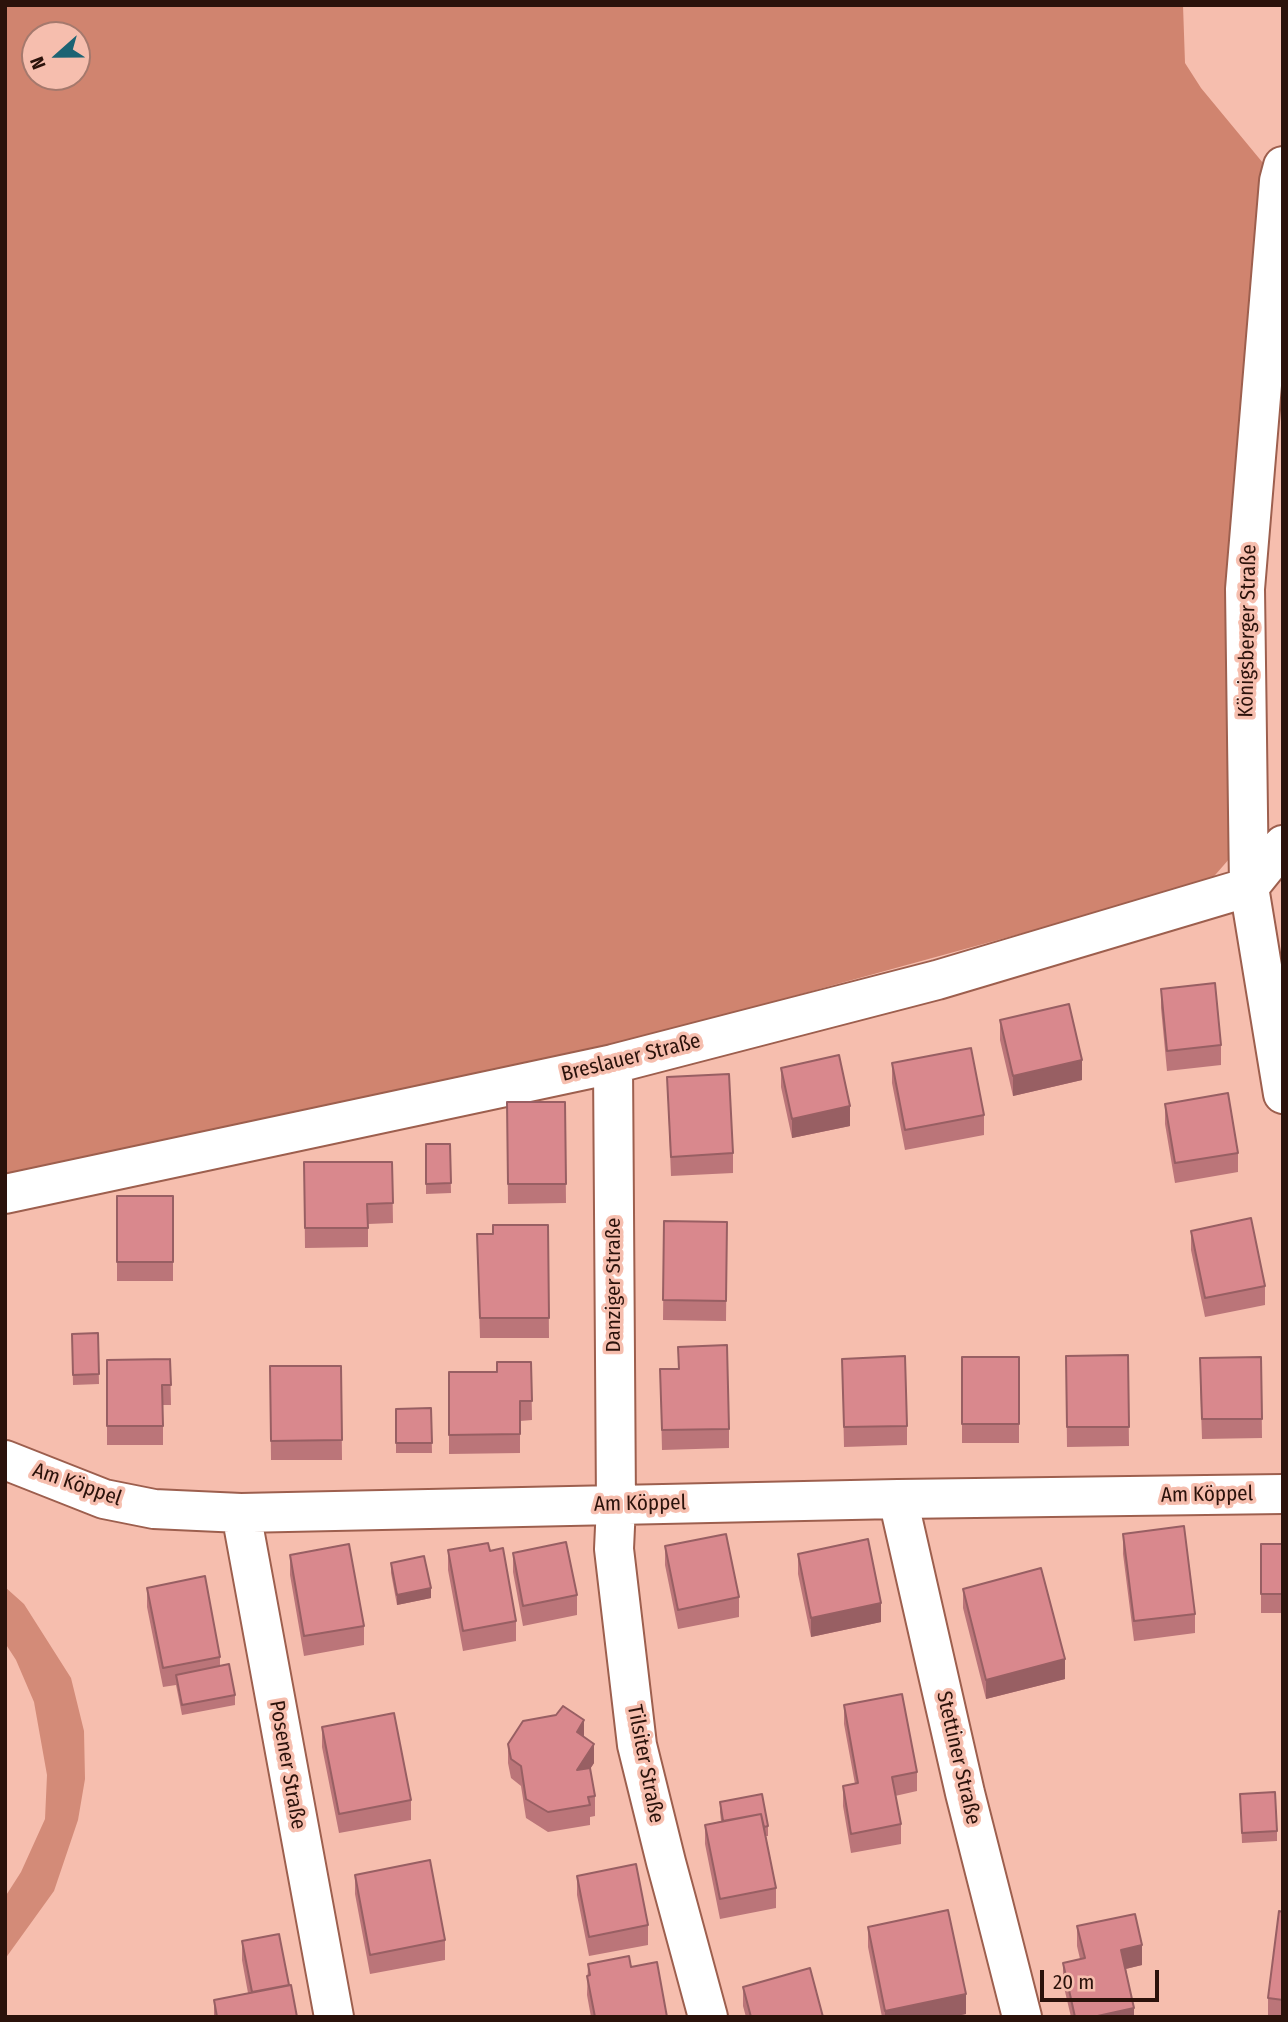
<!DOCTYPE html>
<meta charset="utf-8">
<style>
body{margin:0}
#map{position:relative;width:1288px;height:2022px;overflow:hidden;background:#f6beae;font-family:"Fira Sans Condensed",sans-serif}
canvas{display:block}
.frame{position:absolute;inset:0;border:7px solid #2b120b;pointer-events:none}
.north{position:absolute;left:21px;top:21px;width:70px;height:70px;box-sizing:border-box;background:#f6beae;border:2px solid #a5796d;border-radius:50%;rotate:249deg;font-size:19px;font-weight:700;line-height:28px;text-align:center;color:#2b120b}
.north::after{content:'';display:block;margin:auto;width:24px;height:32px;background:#1c6373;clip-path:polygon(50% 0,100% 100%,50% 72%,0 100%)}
.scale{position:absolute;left:1040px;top:1970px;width:119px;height:32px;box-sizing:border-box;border:4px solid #2b120b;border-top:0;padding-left:9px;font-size:21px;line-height:24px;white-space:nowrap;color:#2b120b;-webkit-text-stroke:5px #f6beae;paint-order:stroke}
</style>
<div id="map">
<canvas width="1288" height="2022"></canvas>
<div class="frame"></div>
<div class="north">N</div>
<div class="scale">20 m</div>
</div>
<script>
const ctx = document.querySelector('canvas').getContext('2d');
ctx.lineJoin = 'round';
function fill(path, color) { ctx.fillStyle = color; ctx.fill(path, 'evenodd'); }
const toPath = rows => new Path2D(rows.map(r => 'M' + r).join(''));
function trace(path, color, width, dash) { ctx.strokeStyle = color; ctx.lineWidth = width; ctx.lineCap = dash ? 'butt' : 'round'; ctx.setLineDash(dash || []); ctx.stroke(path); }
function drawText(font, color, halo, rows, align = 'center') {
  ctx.font = font + ' "Fira Sans Condensed",sans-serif'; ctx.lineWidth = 7; ctx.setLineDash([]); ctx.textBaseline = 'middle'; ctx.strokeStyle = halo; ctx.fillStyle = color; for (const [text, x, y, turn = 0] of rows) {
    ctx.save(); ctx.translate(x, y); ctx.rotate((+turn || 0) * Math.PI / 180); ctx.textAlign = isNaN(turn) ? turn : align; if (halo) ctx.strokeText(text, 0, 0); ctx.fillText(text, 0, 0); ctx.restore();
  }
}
fill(toPath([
 [5,1587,24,1604,71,1678,84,1731,85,1779,78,1820,54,1891,5,1959,5,1897,21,1872,45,1819,47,1775,34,1702,16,1660,5,1643]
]), '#d38b78');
fill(toPath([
 [5,5,1183,5,1185,63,1201,88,1263,163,1235,586,1230,858,1209,882,608,1047,5,1175],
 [35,35,77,35,77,77,35,77]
]), '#d0846f');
const minor = toPath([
 [1283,166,1279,181,1245,589,1249,887,1283,1094],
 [613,1064,616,1505,614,1549,637,1745,666,1862,708,2017],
 [5,1194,613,1064,937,980,1249,887,1283,845],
 [5,1460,104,1499,154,1509,241,1513,898,1499,1283,1494],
 [898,1499,965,1793,1022,2017],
 [241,1513,334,2017]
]);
trace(minor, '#9d5f4e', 42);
trace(minor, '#fff', 38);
fill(toPath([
 [1161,989,1221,1045,1221,1065,1167,1071,1161,1008],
 [1000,1020,1082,1080,1013,1096,1000,1040],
 [892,1063,984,1115,984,1135,905,1150,892,1083],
 [781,1068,850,1126,792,1138,781,1087],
 [667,1077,733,1153,733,1173,671,1176],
 [507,1102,565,1102,566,1203,508,1204],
 [1165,1104,1238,1153,1238,1172,1175,1183,1165,1124],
 [426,1144,450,1144,451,1193,426,1194],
 [304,1162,392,1162,393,1223,368,1224,368,1247,305,1248],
 [117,1196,173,1196,173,1281,117,1281],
 [664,1221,727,1222,726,1321,663,1320],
 [548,1225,549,1338,480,1338,477,1234,493,1234],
 [1191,1231,1265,1286,1265,1305,1205,1317,1191,1250],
 [98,1333,99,1384,73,1385,72,1334],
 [1128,1355,1129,1446,1067,1447,1066,1356],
 [962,1357,1019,1357,1019,1443,962,1443],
 [1261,1357,1262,1438,1202,1439,1200,1377],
 [170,1359,171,1405,163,1405,163,1445,107,1445,107,1360],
 [842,1359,907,1426,907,1445,844,1447],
 [531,1362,532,1420,520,1421,520,1453,449,1454,449,1372,497,1372],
 [270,1366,341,1366,342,1460,271,1460],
 [660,1369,729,1429,729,1448,662,1450],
 [431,1408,432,1453,396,1453,396,1409],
 [1123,1534,1195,1614,1195,1633,1134,1641,1123,1554],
 [1261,1544,1283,1544,1283,1613,1261,1613],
 [665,1546,739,1597,739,1617,678,1629,665,1565],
 [448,1550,490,1551,516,1621,516,1641,463,1651,448,1570],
 [513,1553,577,1595,577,1615,523,1626,513,1572],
 [798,1554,881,1622,811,1637,798,1574],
 [290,1555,364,1626,364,1645,304,1656,290,1575],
 [391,1563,431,1598,397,1605,391,1573],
 [147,1588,220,1657,220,1666,235,1695,235,1705,182,1715,176,1685,163,1687,147,1607],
 [963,1589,1065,1679,986,1699,963,1608],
 [844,1705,917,1772,917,1791,895,1796,901,1824,901,1844,851,1853,843,1806,843,1786,855,1784,844,1724],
 [322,1727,411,1800,411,1820,339,1833,322,1747],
 [584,1737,594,1763,590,1769,595,1796,595,1816,590,1817,590,1825,548,1832,526,1818,521,1786,511,1778,508,1763,508,1744],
 [1240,1794,1277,1831,1277,1841,1242,1843],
 [720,1802,768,1826,768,1836,766,1836,776,1888,776,1908,720,1919,705,1844,705,1825,721,1821,720,1812],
 [355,1875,445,1940,445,1960,370,1974,355,1894],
 [577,1876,648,1925,648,1945,589,1956,577,1895],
 [1283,1912,1283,2017,1268,2017,1268,1998],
 [1077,1926,1142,1965,1126,1969,1134,2017,1071,2017,1063,1983,1063,1963,1080,1959,1077,1946],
 [868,1927,966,2014,951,2017,882,2017,868,1947],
 [242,1941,289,1985,297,2017,214,2017,214,2000,248,1993,242,1960],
 [588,1964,631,1967,667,2017,591,2017,587,1995],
 [743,1987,823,2017,746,2017,743,2006]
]), '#bb7579');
fill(toPath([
 [1082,1060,1082,1080,1013,1096,1013,1076],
 [850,1106,850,1126,792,1138,792,1119],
 [431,1588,431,1598,397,1605,397,1595],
 [881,1603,881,1622,811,1637,811,1618],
 [1065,1659,1065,1679,986,1699,986,1680],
 [584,1720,584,1740,577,1732],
 [594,1744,594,1763,577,1789,577,1770],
 [1142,1945,1142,1965,1121,1970,1121,1950],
 [966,1994,966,2014,951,2017,885,2017,885,2011],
 [1134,2008,1134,2017,1093,2017]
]), '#985f63');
const building = toPath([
 [1215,983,1221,1045,1167,1051,1161,989,1215,983],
 [1069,1004,1082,1060,1013,1076,1000,1020,1069,1004],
 [971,1048,984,1115,905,1130,892,1063,971,1048],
 [839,1055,850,1106,792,1119,781,1068,839,1055],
 [729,1074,733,1153,671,1157,667,1077,729,1074],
 [1228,1093,1238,1153,1175,1163,1165,1104,1228,1093],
 [507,1102,565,1102,566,1184,508,1184,507,1102],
 [426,1144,450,1144,451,1183,426,1184,426,1144],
 [304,1162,392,1162,393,1203,367,1204,368,1228,305,1228,304,1162],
 [117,1196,173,1196,173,1262,117,1262,117,1196],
 [1251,1218,1265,1286,1205,1298,1191,1231,1251,1218],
 [664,1221,727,1222,726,1301,663,1300,664,1221],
 [493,1225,548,1225,549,1318,480,1318,477,1234,493,1234,493,1225],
 [98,1333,99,1374,73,1375,72,1334,98,1333],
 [727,1345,729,1429,662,1430,660,1369,679,1369,678,1347,727,1345],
 [1128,1355,1129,1427,1067,1427,1066,1356,1128,1355],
 [905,1356,907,1426,844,1427,842,1359,905,1356],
 [962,1357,1019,1357,1019,1424,962,1424,962,1357],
 [1261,1357,1262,1419,1202,1419,1200,1358,1261,1357],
 [170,1359,171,1385,162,1385,163,1426,107,1426,107,1360,170,1359],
 [497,1362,531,1362,532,1401,520,1401,520,1434,449,1435,449,1372,497,1372,497,1362],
 [270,1366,341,1366,342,1440,271,1441,270,1366],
 [431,1408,432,1443,396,1443,396,1409,431,1408],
 [1184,1526,1195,1614,1134,1621,1123,1534,1184,1526],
 [726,1534,739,1597,678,1610,665,1546,726,1534],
 [868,1539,881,1603,811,1618,798,1554,868,1539],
 [566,1542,577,1595,523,1606,513,1553,566,1542],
 [488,1543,490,1551,503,1548,516,1621,463,1631,448,1550,488,1543],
 [349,1544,364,1626,304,1636,290,1555,349,1544],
 [1261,1544,1283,1544,1283,1594,1261,1594,1261,1544],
 [424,1556,431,1588,397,1595,391,1563,424,1556],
 [1041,1568,1065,1659,986,1680,963,1589,1041,1568],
 [205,1576,220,1657,163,1668,147,1588,205,1576],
 [229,1664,235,1695,182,1705,176,1675,229,1664],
 [902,1694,917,1772,892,1777,901,1824,851,1834,843,1786,858,1783,844,1705,902,1694],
 [563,1706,584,1720,577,1732,594,1744,577,1770,590,1768,595,1796,588,1797,590,1805,548,1812,526,1799,521,1766,511,1759,508,1744,523,1721,556,1715,563,1706],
 [394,1713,411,1800,339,1814,322,1727,394,1713],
 [1275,1792,1277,1831,1242,1833,1240,1794,1275,1792],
 [762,1794,768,1826,764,1827,761,1814,723,1821,720,1802,762,1794],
 [761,1814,776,1888,720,1899,705,1825,761,1814],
 [430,1860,445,1940,370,1955,355,1875,430,1860],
 [636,1864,648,1925,589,1937,577,1876,636,1864],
 [948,1910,966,1994,885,2011,868,1927,948,1910],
 [1279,1911,1283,1912,1283,2000,1268,1998,1279,1911],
 [1135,1914,1142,1945,1121,1950,1134,2008,1093,2017,1075,2017,1063,1963,1085,1958,1077,1926,1135,1914],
 [279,1934,289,1985,252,1992,242,1941,279,1934],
 [629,1956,631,1967,657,1962,667,2017,595,2017,587,1976,590,1975,588,1964,629,1956],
 [810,1968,823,2017,751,2017,743,1987,810,1968],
 [291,1985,297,2017,217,2017,214,2000,291,1985]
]);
fill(building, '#d9888d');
trace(building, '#985f63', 2);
drawText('21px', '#2b120b', '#f6beae', [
 ["Königsberger Straße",1248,631,-89],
 ["Breslauer Straße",631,1058,-14],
 ["Danziger Straße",614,1285,-90],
 ["Am Köppel",77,1485,19],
 ["Am Köppel",1207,1495,-1],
 ["Am Köppel",640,1504,-1],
 ["Stettiner Straße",958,1758,77],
 ["Tilsiter Straße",645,1764,79],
 ["Posener Straße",287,1765,80]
]);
</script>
